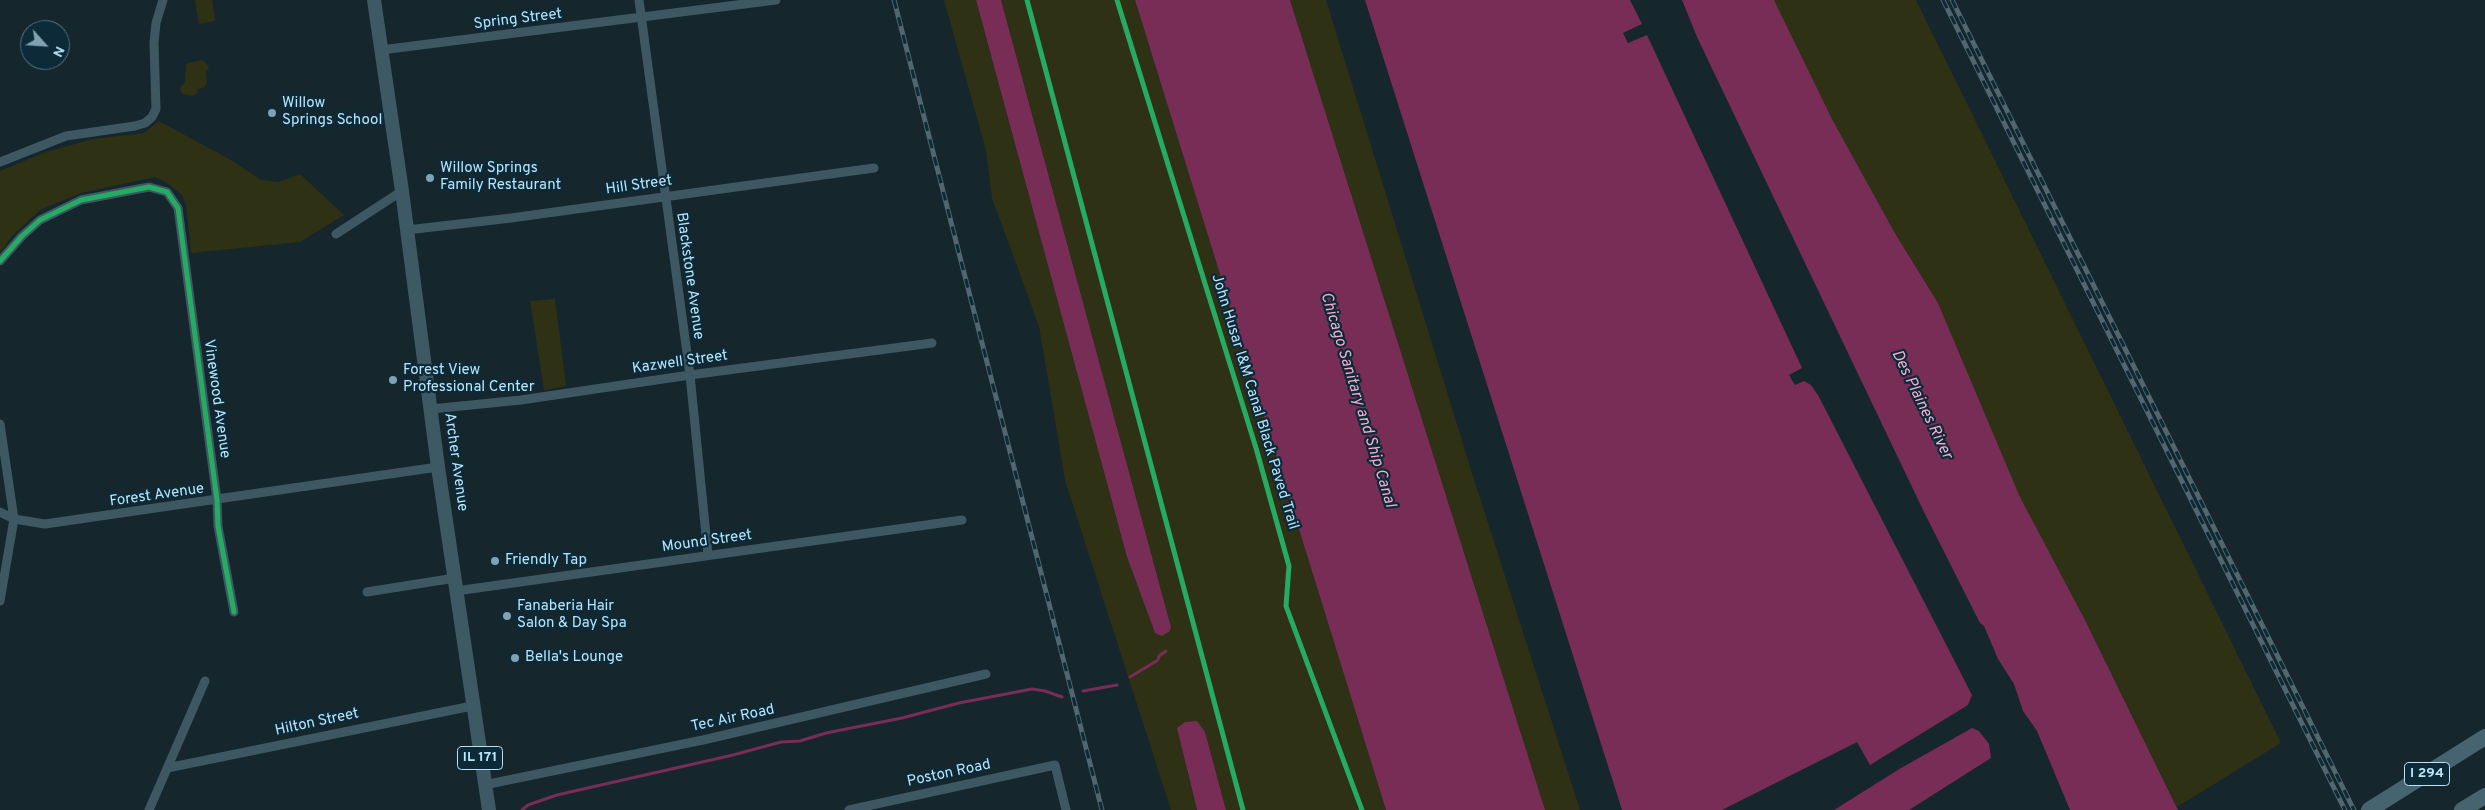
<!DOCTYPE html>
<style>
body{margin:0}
#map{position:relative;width:2485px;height:810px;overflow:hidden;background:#16262d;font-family:Overpass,sans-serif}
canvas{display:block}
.north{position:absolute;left:20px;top:20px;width:50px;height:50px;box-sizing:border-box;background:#0c2a37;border:1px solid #517485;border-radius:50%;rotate:116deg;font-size:14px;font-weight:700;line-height:20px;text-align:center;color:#b9e4fa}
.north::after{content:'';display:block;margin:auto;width:18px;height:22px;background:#80a2b2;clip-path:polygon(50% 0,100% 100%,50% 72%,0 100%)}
</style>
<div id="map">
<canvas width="2485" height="810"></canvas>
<div class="north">N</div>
</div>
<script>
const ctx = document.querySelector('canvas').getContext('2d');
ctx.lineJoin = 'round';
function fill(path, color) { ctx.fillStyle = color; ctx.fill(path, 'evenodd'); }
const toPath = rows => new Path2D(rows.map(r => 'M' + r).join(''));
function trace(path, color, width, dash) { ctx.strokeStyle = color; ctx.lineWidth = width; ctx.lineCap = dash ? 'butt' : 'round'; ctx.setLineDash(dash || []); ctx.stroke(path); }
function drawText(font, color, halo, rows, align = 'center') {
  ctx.font = font + ' Overpass,sans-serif'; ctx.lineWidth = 4.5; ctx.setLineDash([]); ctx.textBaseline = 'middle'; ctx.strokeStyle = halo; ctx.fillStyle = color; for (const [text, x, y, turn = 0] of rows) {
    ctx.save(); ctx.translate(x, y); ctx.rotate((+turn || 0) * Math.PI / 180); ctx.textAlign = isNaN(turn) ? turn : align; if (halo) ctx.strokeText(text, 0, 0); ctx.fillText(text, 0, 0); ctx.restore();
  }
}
fill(toPath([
 [195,0,212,0,215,21,199,24],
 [944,0,976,0,1127,557,1155,633,1170,631,1171,627,1001,0,1135,0,1386,810,1226,810,1205,732,1187,771,1197,810,1171,810,1065,480,1039,326,992,198,986,150],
 [1290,0,1326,0,1472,473,1580,810,1545,810],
 [1774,0,1916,0,2281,743,2177,807,2085,620,2020,497,1938,303,1896,235,1832,119],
 [203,60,209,67,206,72,207,82,205,87,198,89,197,93,192,96,182,94,180,88,185,82,186,65,188,63],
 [159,121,231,160,261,180,279,182,300,174,344,215,300,242,191,253,186,205,182,195,166,182,155,177,81,193,40,210,12,236,0,253,0,171,46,152,93,139,144,133],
 [555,299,566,386,544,390,530,301]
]), '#2f3114');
fill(toPath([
 [976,0,1001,0,1171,627,1170,631,1162,636,1155,633,1127,557],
 [1135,0,1290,0,1545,810,1386,810],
 [1365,0,1630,0,1642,24,1623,33,1628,43,1647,35,1802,368,1789,375,1795,385,1804,381,1811,385,1818,395,1972,695,1968,705,1870,765,1857,742,1722,810,1622,810],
 [1682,0,1774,0,1832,119,1896,235,1938,303,2020,497,2085,620,2178,810,2070,810,2037,731,2023,711,2014,684,1998,659,1984,626,1980,623,1924,512,1697,37],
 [1197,721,1205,732,1226,810,1197,810,1177,728,1185,722],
 [1972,728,1979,731,1989,744,1991,758,1909,810,1834,810,1901,768]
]), '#772d56');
trace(toPath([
 [1130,677,1158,660,1159,656,1166,651],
 [1083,691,1117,685],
 [522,810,528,805,557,795,733,755,781,742,800,741,826,733,902,718,959,703,1032,689,1045,691,1062,697]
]), '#772d56', 3);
trace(toPath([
 [639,0,690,375,708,555],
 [381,50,776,0],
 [0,162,66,136,135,126,145,123,152,117,156,109,154,43,156,23,163,0],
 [407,230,511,218,874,168],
 [336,234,402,191],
 [0,261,22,236,40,220,81,200,149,187,167,192,178,208,217,500,218,526,234,612],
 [431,409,521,400,690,375,932,343],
 [0,424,14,519,0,601],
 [0,512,14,519,45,524,438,467],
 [456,591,962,520],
 [367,592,455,578],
 [167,768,472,706],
 [484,785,703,740,986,674],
 [149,810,205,681],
 [849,810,1055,765,1066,810]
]), '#3d5863', 9);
trace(toPath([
 [374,0,402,191,438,467,489,810]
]), '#3c5964', 14);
trace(toPath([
 [2369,810,2485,737],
 [2462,810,2485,796]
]), '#466470', 16);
const rail = toPath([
 [894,0,1102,810],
 [1943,0,2345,810],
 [1952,0,2354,810]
]);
trace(rail, '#51666e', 5);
trace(rail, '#0c2a37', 3, [9]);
trace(toPath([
 [1027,0,1243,810],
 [1117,0,1256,448,1289,566,1286,606,1362,810],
 [0,261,22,236,40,220,81,200,149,187,167,192,178,208,217,500,218,526,234,612]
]), '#26ab63', 5);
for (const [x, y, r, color] of [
 [272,113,5,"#80a2b2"],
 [430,178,5,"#80a2b2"],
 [393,380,5,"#80a2b2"],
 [495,561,5,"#80a2b2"],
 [507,616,5,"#80a2b2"],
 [515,658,5,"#80a2b2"]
]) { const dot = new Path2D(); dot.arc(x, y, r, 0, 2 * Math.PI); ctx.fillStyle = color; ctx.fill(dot); trace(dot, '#0c2a37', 2); }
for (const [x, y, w] of [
 [480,758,45],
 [2427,774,45]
]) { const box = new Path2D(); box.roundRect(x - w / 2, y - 11.5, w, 23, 4); ctx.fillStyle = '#0c2a37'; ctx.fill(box); trace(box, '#b9e4fa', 1); }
drawText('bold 14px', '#b9e4fa', null, [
 ["IL 171",480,758],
 ["I 294",2427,774]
]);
drawText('15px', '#b9e4fa', '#0c2a37', [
 ["Spring Street",518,20,-7],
 ["Hill Street",639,186,-8],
 ["Blackstone Avenue",689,276,82],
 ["Kazwell Street",680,363,-8],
 ["Vinewood Avenue",216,399,82],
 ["John Husar I&M Canal Black Paved Trail",1254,402,73],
 ["Archer Avenue",455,462,82],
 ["Forest Avenue",157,496,-8],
 ["Mound Street",707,542,-8],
 ["Tec Air Road",733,719,-12],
 ["Hilton Street",317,723,-12],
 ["Poston Road",949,774,-12]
]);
drawText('15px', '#b9e4fa', '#0c2a37', [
 ["Willow",282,104],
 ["Springs School",282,121],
 ["Willow Springs",440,169],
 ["Family Restaurant",440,186],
 ["Forest View",403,371],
 ["Professional Center",403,388],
 ["Friendly Tap",505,561],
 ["Fanaberia Hair",517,607],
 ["Salon & Day Spa",517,624],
 ["Bella's Lounge",525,658]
], 'left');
drawText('italic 16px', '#f6aecf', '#0c2a37', [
 ["Chicago Sanitary and Ship Canal",1357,400,73],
 ["Des Plaines River",1921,405,64]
]);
</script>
